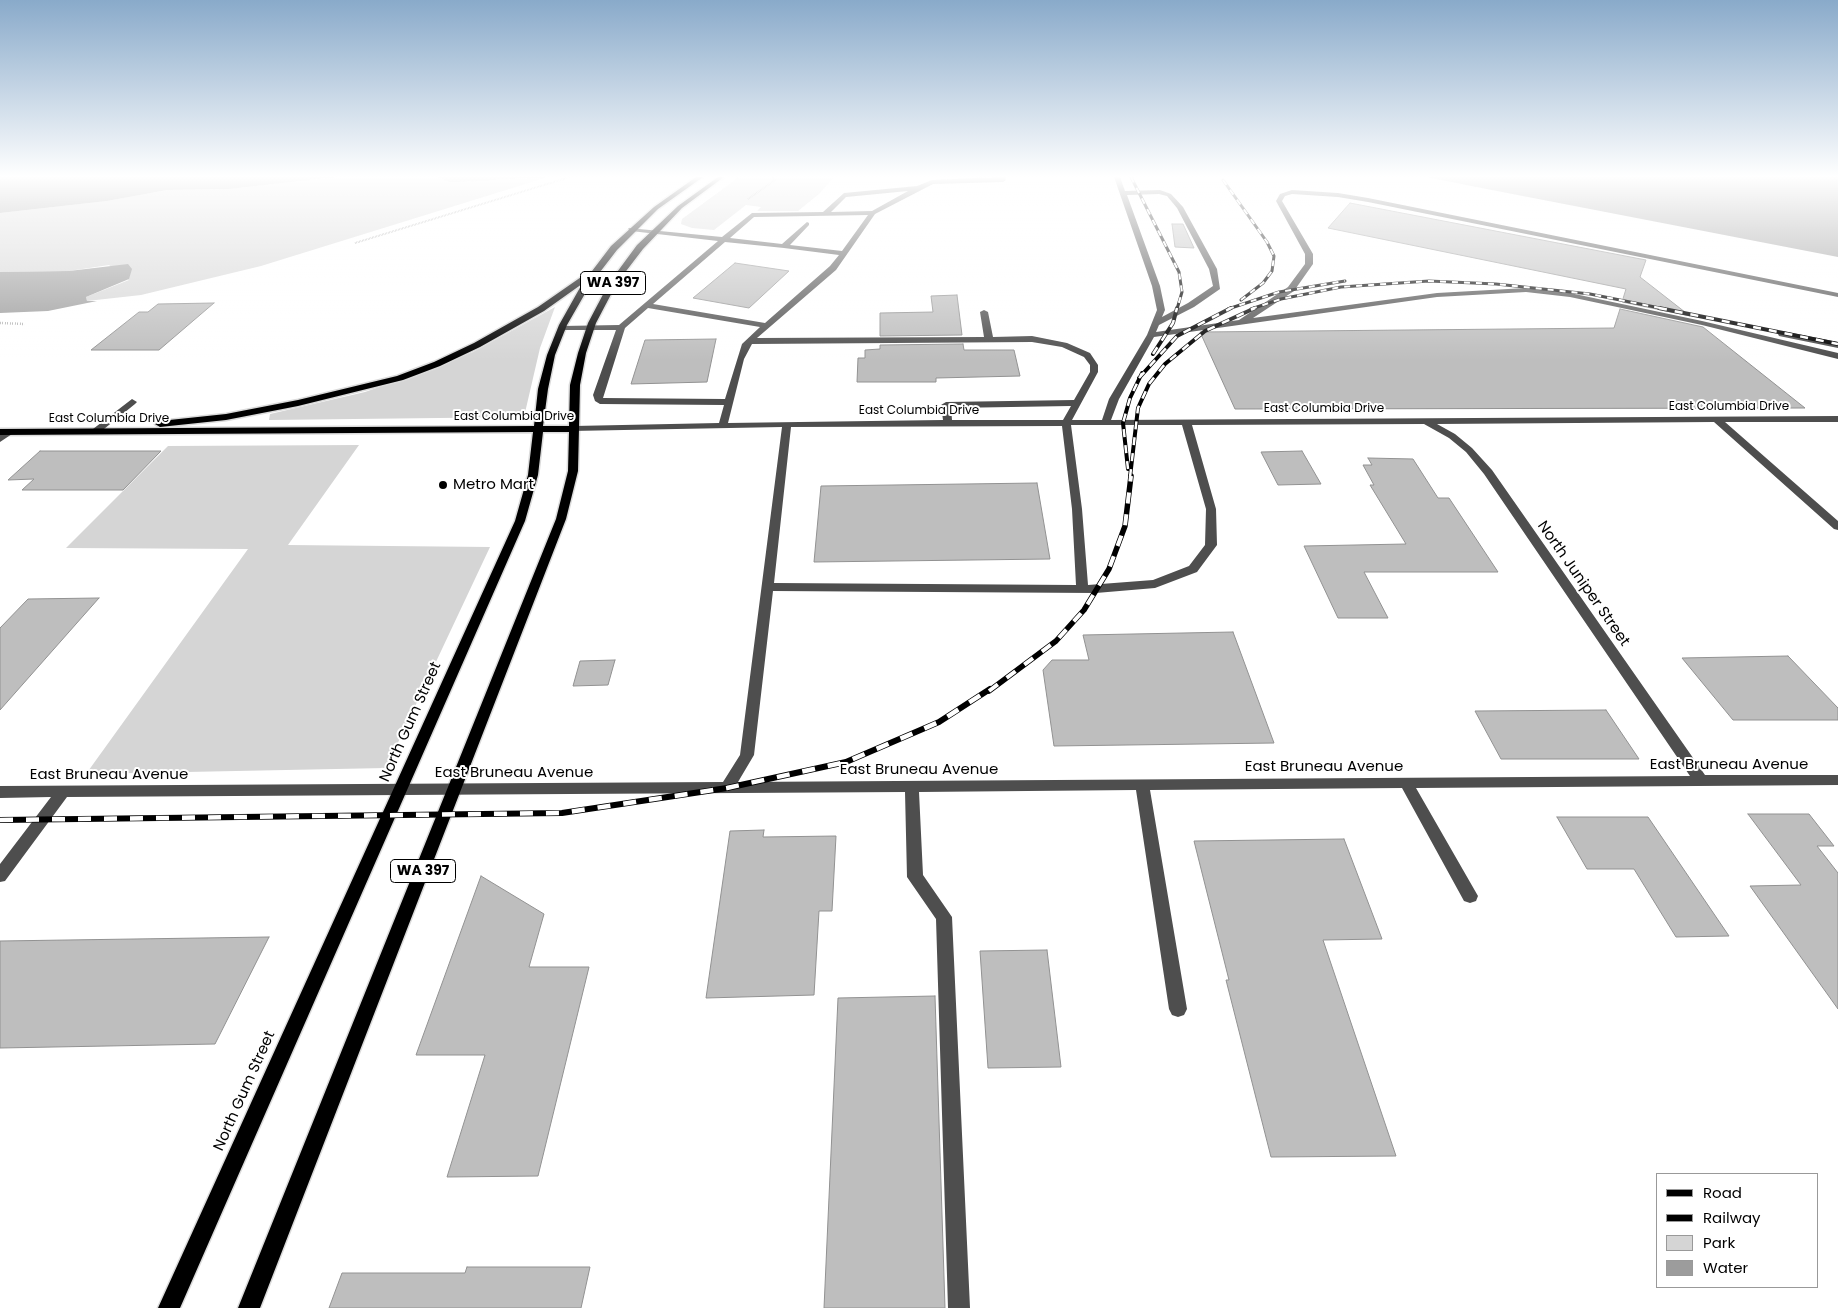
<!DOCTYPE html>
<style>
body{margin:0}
#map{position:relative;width:1838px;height:1308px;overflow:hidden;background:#fff;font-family:Poppins,sans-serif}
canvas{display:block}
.legend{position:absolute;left:1656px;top:1173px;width:162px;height:115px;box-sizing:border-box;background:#fff;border:1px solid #999;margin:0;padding:6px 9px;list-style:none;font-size:15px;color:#000}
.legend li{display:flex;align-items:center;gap:10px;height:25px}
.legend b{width:25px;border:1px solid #999}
</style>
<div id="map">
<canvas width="1838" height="1308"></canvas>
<ul class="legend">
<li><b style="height:6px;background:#000"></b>Road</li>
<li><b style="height:6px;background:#000"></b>Railway</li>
<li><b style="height:14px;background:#d5d5d5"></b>Park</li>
<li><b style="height:14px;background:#9c9c9c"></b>Water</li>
</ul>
</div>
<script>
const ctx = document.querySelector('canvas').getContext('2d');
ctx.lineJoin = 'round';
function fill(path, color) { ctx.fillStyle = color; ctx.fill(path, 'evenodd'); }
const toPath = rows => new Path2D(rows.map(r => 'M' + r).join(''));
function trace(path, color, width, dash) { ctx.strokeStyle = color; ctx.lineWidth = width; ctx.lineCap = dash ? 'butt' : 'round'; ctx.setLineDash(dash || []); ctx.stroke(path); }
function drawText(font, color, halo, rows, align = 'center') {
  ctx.font = font + ' Poppins,sans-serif'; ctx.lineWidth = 4; ctx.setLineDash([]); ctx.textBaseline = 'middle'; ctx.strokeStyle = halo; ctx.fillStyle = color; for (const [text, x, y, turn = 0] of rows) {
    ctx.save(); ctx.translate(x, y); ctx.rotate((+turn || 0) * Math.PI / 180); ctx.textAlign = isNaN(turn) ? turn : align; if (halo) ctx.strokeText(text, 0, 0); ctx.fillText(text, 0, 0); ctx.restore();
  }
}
fill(toPath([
 [336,177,438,177,449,182,459,182,548,177,261,266,141,295,87,301,86,297,129,280,109,265,69,271,0,272,0,213,107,201,167,190,229,189],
 [739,177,834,177,819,194,798,211,757,211,761,207,746,205,714,230,692,228,681,224,682,219],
 [555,307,540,348,524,417,269,420,270,414,365,392,422,372,473,352],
 [359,445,288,545,490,547,386,768,86,774,248,549,66,548,168,446]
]), '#d5d5d5');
fill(toPath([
 [0,177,336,177,229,189,167,190,107,201,0,213],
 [438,177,547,177,459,182,449,182],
 [1426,177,1838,177,1838,257,1497,191],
 [128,264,132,269,129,279,86,297,87,301,97,301,48,311,0,313,0,272,69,271]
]), '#9c9c9c');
const building = toPath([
 [1350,203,1646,260,1640,277,1690,316,1622,302,1626,289,1328,228,1350,203],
 [1172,224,1183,224,1194,248,1175,247,1172,224],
 [735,263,789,271,749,308,693,298,735,263],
 [957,295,962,335,880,336,880,313,933,312,931,296,957,295],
 [214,303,159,350,91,350,139,312,148,312,158,304,214,303],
 [1620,309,1703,327,1805,408,1235,409,1200,332,1614,328,1620,309],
 [716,339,707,382,631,384,645,340,716,339],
 [963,344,964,350,1014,350,1020,376,936,378,936,382,857,382,858,358,865,358,865,350,880,349,880,345,963,344],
 [40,451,161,451,123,490,22,490,34,479,8,480,40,451],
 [1302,451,1321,484,1278,485,1261,452,1302,451],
 [1368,458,1413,459,1438,498,1449,498,1498,572,1364,572,1388,618,1338,618,1304,546,1406,544,1370,485,1374,485,1363,465,1372,465,1368,458],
 [1037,483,1050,559,814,562,821,486,1037,483],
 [99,598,0,710,0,628,28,599,99,598],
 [1233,632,1274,743,1054,746,1043,670,1052,660,1089,660,1083,635,1233,632],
 [1788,656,1838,708,1838,720,1733,720,1682,658,1788,656],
 [615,660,608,685,573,686,580,661,615,660],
 [1606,710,1639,759,1501,759,1475,711,1606,710],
 [1748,814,1809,814,1834,846,1817,846,1838,873,1838,1009,1750,886,1801,885,1748,814],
 [1557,817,1648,817,1729,936,1676,937,1634,869,1587,869,1557,817],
 [764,830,763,837,836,836,832,911,819,911,814,995,706,998,730,831,764,830],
 [1344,839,1382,939,1323,940,1396,1156,1271,1157,1226,980,1229,980,1194,841,1344,839],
 [481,876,544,914,529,967,589,967,538,1176,447,1177,485,1055,416,1055,481,876],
 [269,937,215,1044,0,1048,0,941,269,937],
 [1047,950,1061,1067,988,1068,980,951,1047,950],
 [935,996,945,1308,824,1308,838,998,935,996],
 [467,1267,590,1267,581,1308,329,1308,342,1273,465,1273,467,1267]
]);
fill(building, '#bebebe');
trace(building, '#929292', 1);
const major = toPath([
 [696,177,703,177,658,209,617,250,590,285,567,325,555,355,548,389,543,426,569,426,570,385,578,353,588,323,609,283,637,245,678,206,718,177,724,177,682,208,643,249,617,283,596,323,586,353,580,385,578,471,566,519,260,1308,238,1308,556,519,568,471,569,432,543,432,538,475,525,521,180,1308,158,1308,515,521,528,475,533,432,0,435,0,429,534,426,538,389,547,355,559,325,582,284,544,311,480,347,440,366,403,380,298,406,226,420,160,427,155,424,160,421,226,414,298,400,397,376,434,362,474,343,538,307,584,275,589,275,611,246,654,207,696,177]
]);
trace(major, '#dbdbdb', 3);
trace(toPath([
 [748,199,775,180,772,177],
 [355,243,570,177]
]), '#707070', 2, [0.5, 1]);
trace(toPath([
 [0,323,25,324]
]), '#707070', 2.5, [0.5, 2]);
fill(toPath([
 [999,177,1005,177,1006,180,1003,182,933,184,875,214,836,270,757,338,984,337,980,312,984,310,988,312,993,337,1032,336,1067,343,1090,353,1098,365,1098,372,1072,420,1102,420,1109,399,1147,335,1157,310,1152,286,1114,177,1120,177,1125,191,1160,190,1171,194,1183,207,1217,269,1220,289,1194,307,1159,325,1156,332,1239,320,1288,287,1305,264,1305,254,1276,201,1280,194,1292,190,1338,193,1368,198,1838,293,1838,297,1368,202,1338,197,1292,194,1285,196,1282,201,1313,254,1313,264,1294,291,1253,318,1437,293,1526,288,1570,293,1702,321,1838,353,1838,359,1702,325,1570,297,1526,292,1437,297,1154,337,1119,399,1111,420,1838,416,1838,422,1725,422,1838,521,1838,530,1834,529,1714,422,1437,424,1455,434,1472,448,1492,470,1705,775,1838,775,1838,785,1416,788,1478,896,1476,901,1470,903,1464,901,1402,788,1150,790,1187,1009,1184,1015,1178,1017,1172,1015,1169,1009,1136,790,919,792,923,875,952,917,970,1308,948,1308,936,919,907,877,905,792,67,797,5,881,0,882,0,864,51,797,0,798,0,786,723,782,740,755,782,427,571,431,571,427,574,426,719,423,724,405,600,404,595,401,593,395,616,330,562,330,558,328,562,326,619,325,718,241,631,231,628,229,629,228,722,237,752,213,823,212,844,193,917,186,932,180,999,177],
 [908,191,872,211,831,212,846,197,908,191],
 [1159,194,1167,196,1177,208,1209,269,1213,286,1188,303,1162,317,1165,310,1160,286,1127,195,1159,194],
 [868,215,842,251,790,245,809,225,809,223,807,222,782,244,730,238,754,217,868,215],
 [725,242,784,248,839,255,830,266,765,323,653,304,725,242],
 [648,308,760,327,742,344,725,399,603,398,625,328,648,308],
 [1032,342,1062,347,1084,357,1090,365,1090,372,1074,400,946,402,941,405,943,420,728,423,744,359,752,344,1032,342],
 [1071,406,1063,420,952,420,951,408,1071,406],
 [1424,424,1449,438,1466,452,1484,474,1690,776,738,782,754,755,773,591,1096,593,1155,588,1197,572,1217,545,1216,509,1192,425,1424,424],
 [1071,425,1182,425,1206,509,1205,545,1189,566,1153,580,1088,585,1082,509,1071,425],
 [1062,426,1072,509,1076,585,774,583,791,427,1062,426],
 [1782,331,1838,342,1838,348,1779,336,1778,334,1782,331],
 [132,399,137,402,135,404,99,433,93,433,93,429,132,399],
 [9,429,12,430,12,434,0,442,0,434,9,429]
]), '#4e4e4e');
fill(major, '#000');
const railFar3 = toPath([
 [1131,177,1179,272,1182,292,1177,309],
 [1223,180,1267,242,1274,256,1272,271,1263,283,1241,300],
 [1228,309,1279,292,1345,281],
 [1251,309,1281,299,1341,287,1429,281,1496,284,1590,294,1665,309]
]);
const railFar2 = toPath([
 [1659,308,1838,344],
 [1153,354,1173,323,1177,308],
 [1139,378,1177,336,1231,308],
 [1128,469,1123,423,1130,398,1142,373],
 [1130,477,1138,408,1149,384,1165,364,1205,331,1255,308]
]);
const railFar1 = toPath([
 [989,691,1056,641,1084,610,1109,569,1125,526,1131,476]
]);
const rail = toPath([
 [0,820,562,813,727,788,846,762,939,722,990,689]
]);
trace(railFar3, '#000', 3);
trace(railFar2, '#000', 4);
trace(railFar1, '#000', 5.5);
trace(rail, '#000', 6);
trace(railFar3, '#fff', 2, [6]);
trace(railFar2, '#fff', 2.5, [8]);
trace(railFar1, '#fff', 4, [11]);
trace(rail, '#fff', 4.5, [13]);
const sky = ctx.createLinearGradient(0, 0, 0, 360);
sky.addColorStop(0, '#89aaca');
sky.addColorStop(0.49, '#fff');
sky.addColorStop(1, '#ffffff00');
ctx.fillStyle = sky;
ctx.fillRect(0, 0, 1838, 360);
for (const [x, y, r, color] of [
 [443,485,5,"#000"]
]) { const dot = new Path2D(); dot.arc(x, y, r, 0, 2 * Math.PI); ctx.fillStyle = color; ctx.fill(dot); trace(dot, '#fff', 2); }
drawText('12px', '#000', '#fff', [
 ["East Columbia Drive",1729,407],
 ["East Columbia Drive",1324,409],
 ["East Columbia Drive",919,411],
 ["East Columbia Drive",514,417],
 ["East Columbia Drive",109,419]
]);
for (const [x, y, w] of [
 [613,283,65],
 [423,871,65]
]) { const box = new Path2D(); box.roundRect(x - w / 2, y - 11.5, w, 23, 4); ctx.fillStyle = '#fff'; ctx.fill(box); trace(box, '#000', 1); }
drawText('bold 14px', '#000', null, [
 ["WA 397",613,283],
 ["WA 397",423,871]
]);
drawText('15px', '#000', '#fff', [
 ["Metro Mart",453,485]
], 'left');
drawText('15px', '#000', '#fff', [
 ["North Juniper Street",1583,584,55],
 ["North Gum Street",411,722,-66],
 ["East Bruneau Avenue",1729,765],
 ["East Bruneau Avenue",1324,767],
 ["East Bruneau Avenue",919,770],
 ["East Bruneau Avenue",514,773],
 ["East Bruneau Avenue",109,775],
 ["North Gum Street",245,1091,-66]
]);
</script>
